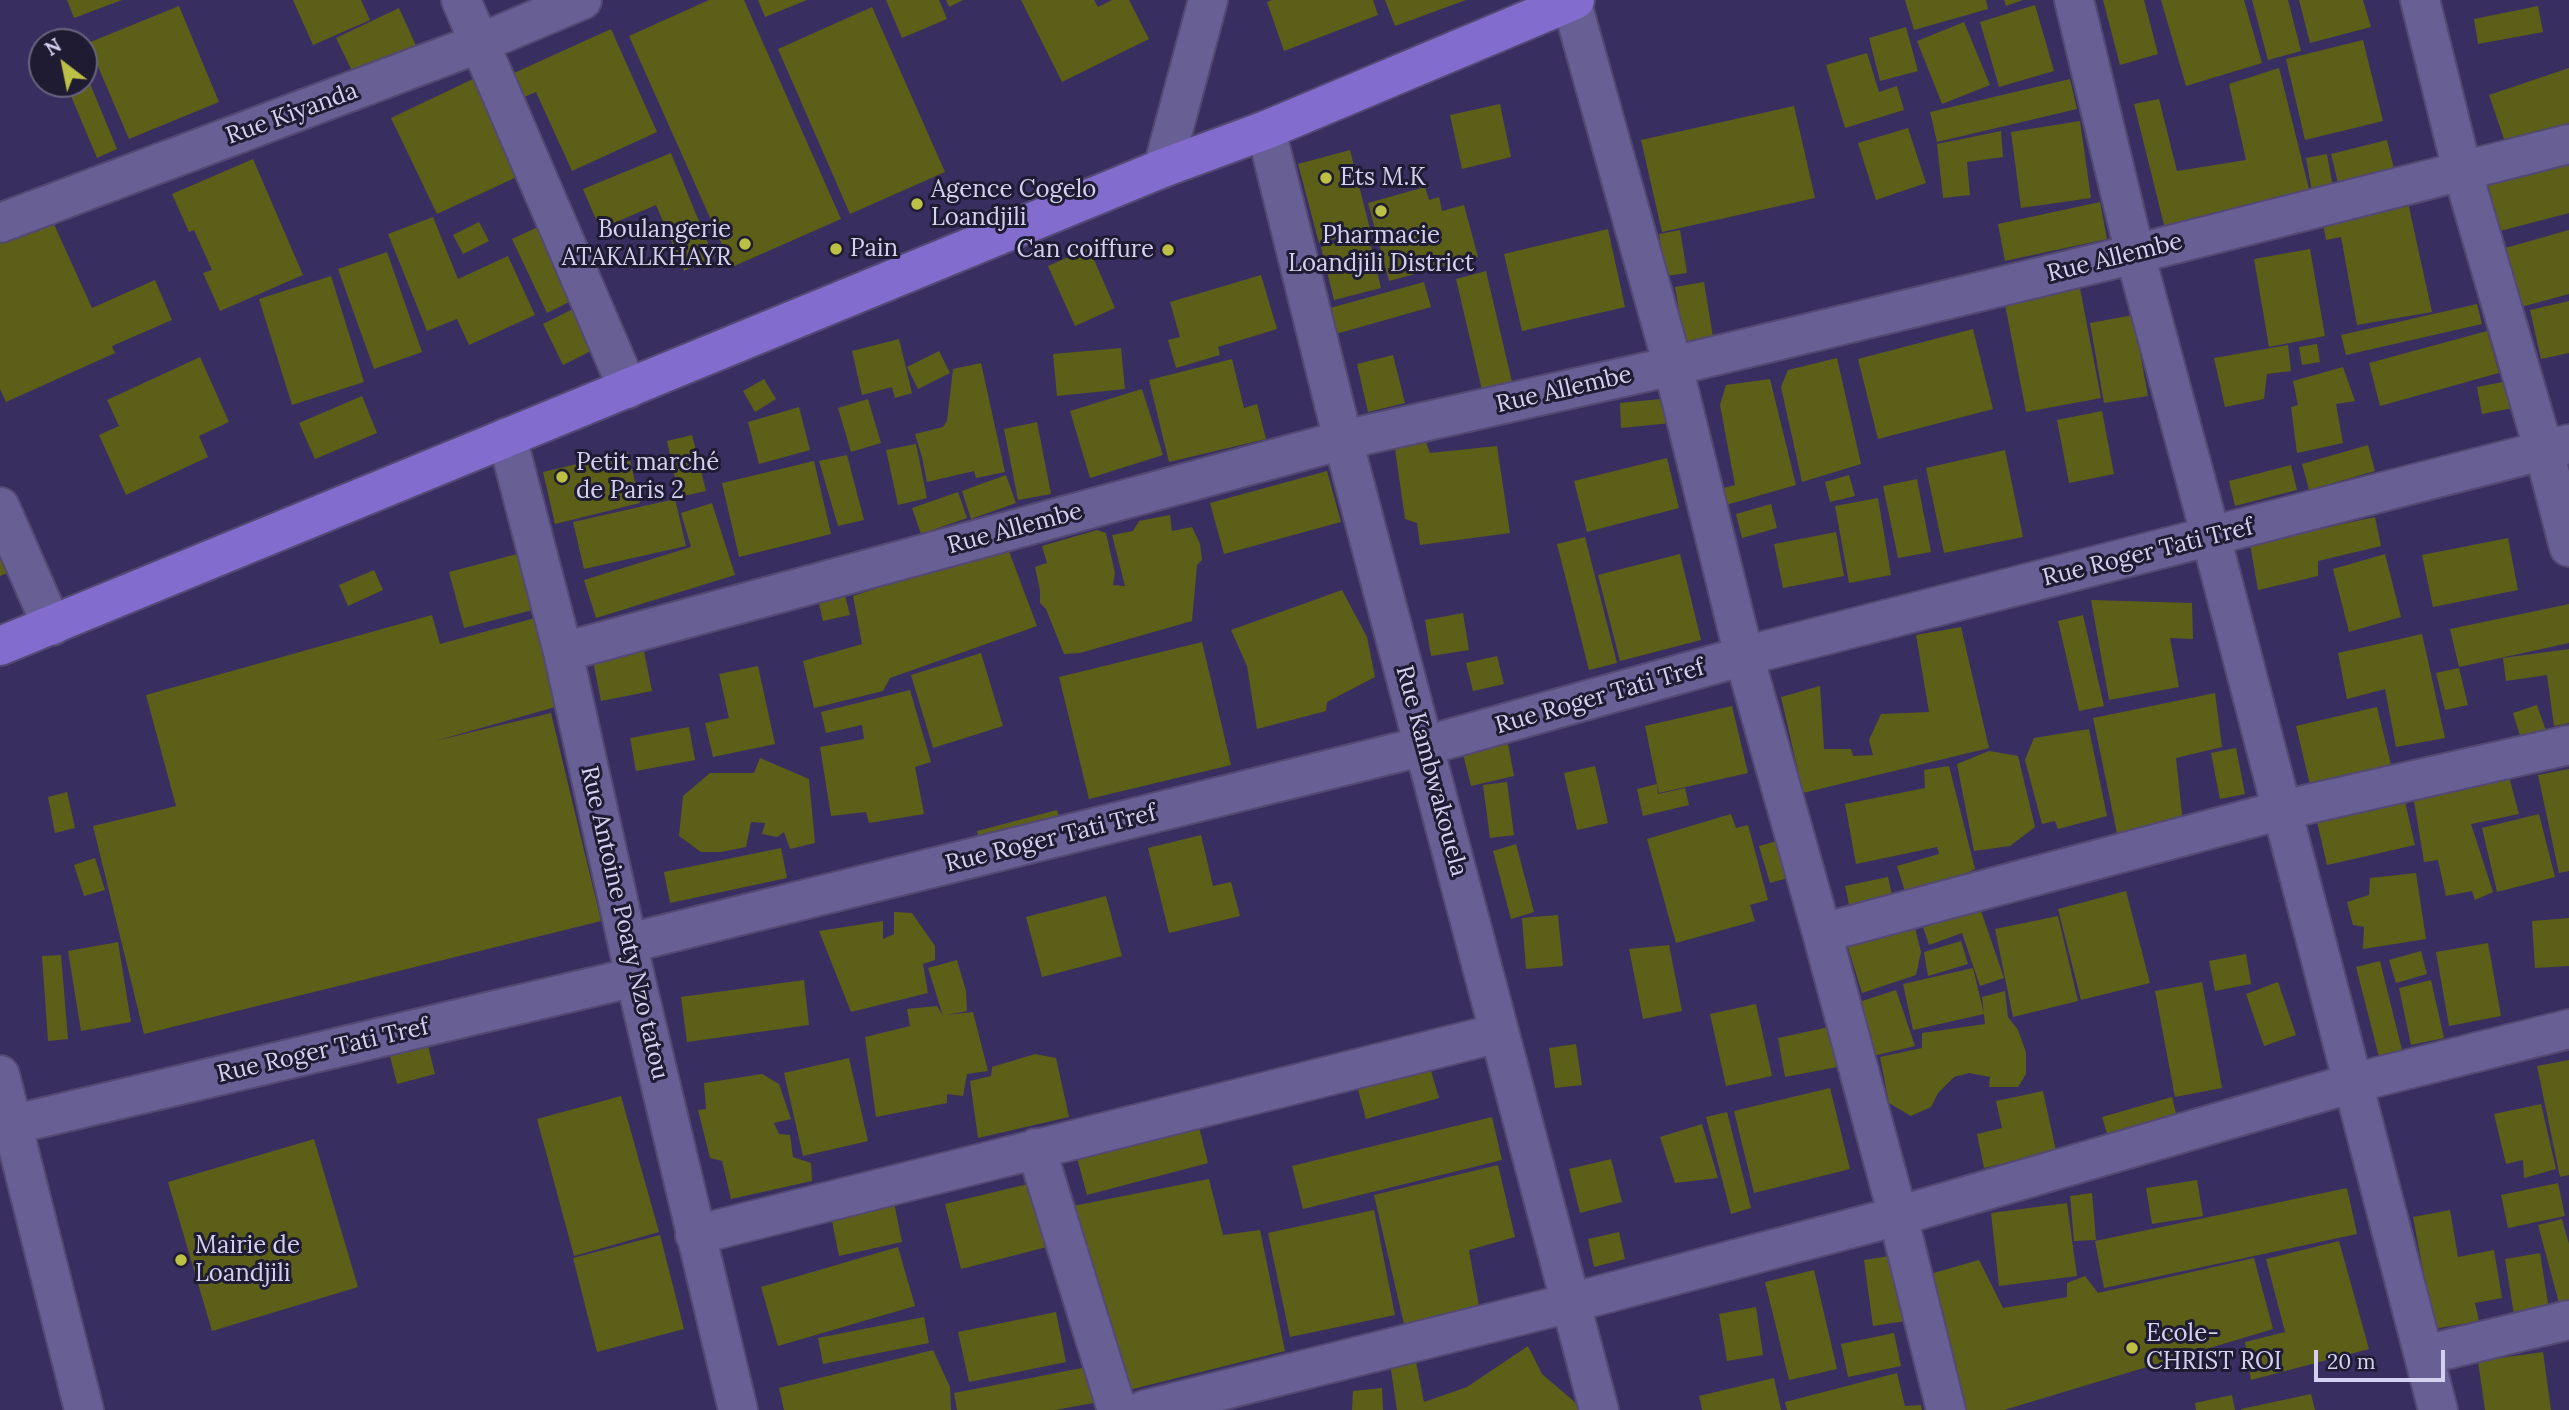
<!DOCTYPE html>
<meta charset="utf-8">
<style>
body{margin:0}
#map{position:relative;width:2569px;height:1410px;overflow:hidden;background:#392e60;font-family:Lora,serif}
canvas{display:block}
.north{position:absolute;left:28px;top:28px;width:70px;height:70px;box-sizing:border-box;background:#1f1b32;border:2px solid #67637e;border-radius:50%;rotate:328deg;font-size:19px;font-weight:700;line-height:28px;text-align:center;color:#d4d0ef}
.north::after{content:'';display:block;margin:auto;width:24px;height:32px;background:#bcc044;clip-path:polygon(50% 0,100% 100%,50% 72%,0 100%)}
.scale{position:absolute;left:2314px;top:1350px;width:131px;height:32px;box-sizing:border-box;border:4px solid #d4d0ef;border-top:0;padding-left:9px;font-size:21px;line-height:24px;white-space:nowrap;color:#d4d0ef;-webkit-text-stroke:5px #1f1b32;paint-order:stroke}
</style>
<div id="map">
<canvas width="2569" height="1410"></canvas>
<div class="north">N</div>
<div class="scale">20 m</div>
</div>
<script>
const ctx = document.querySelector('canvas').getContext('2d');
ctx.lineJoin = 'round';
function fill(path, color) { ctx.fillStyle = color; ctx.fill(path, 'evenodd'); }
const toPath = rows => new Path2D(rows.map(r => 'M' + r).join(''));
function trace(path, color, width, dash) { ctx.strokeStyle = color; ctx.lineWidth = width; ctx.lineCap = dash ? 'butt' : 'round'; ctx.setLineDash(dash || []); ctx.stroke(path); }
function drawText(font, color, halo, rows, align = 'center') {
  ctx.font = font + ' Lora,serif'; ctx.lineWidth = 6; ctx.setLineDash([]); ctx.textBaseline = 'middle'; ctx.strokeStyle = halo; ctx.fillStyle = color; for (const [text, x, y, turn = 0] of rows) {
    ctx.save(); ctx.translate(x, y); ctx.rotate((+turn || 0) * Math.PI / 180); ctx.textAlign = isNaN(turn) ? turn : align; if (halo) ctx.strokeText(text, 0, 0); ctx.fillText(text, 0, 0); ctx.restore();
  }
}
fill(toPath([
 [67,0,122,0,74,18],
 [293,0,361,0,370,20,313,45],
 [709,0,744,0,841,219,732,267,629,36],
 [758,0,807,0,765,17],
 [886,0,939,0,947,19,902,38],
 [946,0,963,0,949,7],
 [1021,0,1094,0,1098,7,1112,0,1129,0,1149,39,1062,82],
 [1272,0,1373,0,1378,15,1284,51,1267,2],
 [1385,0,1466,0,1395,26],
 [1905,0,1986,0,1988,9,1914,30],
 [2004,0,2023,0,2006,6],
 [2103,0,2144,0,2158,54,2120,65],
 [2161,0,2244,0,2262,63,2186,86],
 [2252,0,2288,0,2301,51,2268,60],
 [2299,0,2363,0,2371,27,2310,43],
 [2035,5,2054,71,1999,87,1980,22],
 [179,6,219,102,129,139,88,43],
 [2538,6,2543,32,2478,44,2474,19],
 [872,7,945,172,850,214,778,49],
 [399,8,418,50,356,79,336,38],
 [1964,22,1990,85,1942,104,1917,41],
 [1906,27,1918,71,1880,81,1869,38],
 [611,29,657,132,572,171,536,92,524,97,514,73],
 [2363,40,2383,121,2305,140,2286,59],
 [1867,53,1879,92,1897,86,1904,110,1845,128,1826,65],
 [2279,68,2310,193,2165,229,2134,104,2159,99,2177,171,2246,160,2229,84],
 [2569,68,2569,124,2506,145,2489,95],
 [84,69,117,149,97,158,66,84,84,84],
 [475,78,521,175,437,214,391,118],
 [2070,79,2077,109,1937,142,1930,112],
 [1500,104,1511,157,1462,169,1450,115],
 [1794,106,1815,198,1662,232,1641,140],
 [2080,121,2091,198,2021,208,2011,132],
 [1908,128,1926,183,1876,200,1858,143],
 [2001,131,2003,157,1967,162,1970,195,1943,198,1937,144],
 [2387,140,2395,173,2339,187,2331,154],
 [1350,150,1370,229,1319,243,1298,164],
 [2569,151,2569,213,2500,231,2485,172],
 [671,153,714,258,684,271,656,205,600,229,583,189],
 [2327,154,2333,188,2312,192,2306,158],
 [253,159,303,275,220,311,203,273,212,270,194,230,189,232,172,194],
 [1425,187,1429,200,1439,197,1442,211,1464,205,1478,257,1389,281,1368,203],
 [2405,189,2432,312,2357,325,2341,237,2326,240,2320,208],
 [2100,202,2107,239,2005,261,1998,224],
 [433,217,458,279,508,256,535,315,469,345,457,319,427,331,388,234],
 [52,220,92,308,155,280,172,320,112,346,115,353,6,402,0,389,0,243],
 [479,222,489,241,463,254,453,235],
 [540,226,575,299,547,313,512,239],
 [1608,229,1625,307,1522,331,1504,254],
 [1680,230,1687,273,1666,276,1659,234],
 [2569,230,2569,294,2521,307,2505,248],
 [1368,235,1381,288,1334,300,1321,247],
 [1089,248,1115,308,1075,326,1048,266],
 [2310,249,2325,336,2269,347,2254,259],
 [387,252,422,352,374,369,338,269],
 [1486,271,1512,382,1482,390,1456,279],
 [1261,275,1277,329,1218,347,1220,355,1176,368,1168,340,1180,337,1170,302],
 [331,276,364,382,292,405,259,299],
 [2078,278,2101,398,2026,412,2003,294],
 [1424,282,1431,307,1336,334,1330,308],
 [1704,282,1713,337,1685,342,1675,287],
 [2569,301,2569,353,2541,359,2530,310],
 [2477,304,2482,324,2346,355,2341,335],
 [577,307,597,348,563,365,543,324],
 [2133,315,2148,396,2104,403,2090,323],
 [1973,329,1993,409,1878,439,1858,359],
 [2487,331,2499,373,2380,406,2369,363],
 [899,339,912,393,895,398,892,387,862,395,852,351],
 [2317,344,2320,362,2302,365,2299,347],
 [2288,345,2291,371,2267,374,2264,399,2225,407,2214,358],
 [1121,348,1125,389,1057,396,1053,354],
 [939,351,950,373,918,389,907,367],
 [1393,355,1405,403,1368,412,1357,364],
 [200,357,229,422,199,436,208,457,126,495,99,435,119,426,107,400],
 [1837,358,1861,464,1802,482,1781,387,1788,370],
 [1232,359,1244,408,1257,404,1266,439,1169,462,1149,380],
 [981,363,1005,472,976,478,974,471,927,482,922,457,915,434,943,427,947,421,953,369],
 [2343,367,2355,401,2336,404,2343,443,2297,453,2291,407,2298,405,2293,381],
 [764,379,776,399,755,412,743,391],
 [1770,379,1796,485,1726,505,1723,488,1735,485,1720,405,1726,385],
 [2508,381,2513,408,2482,414,2477,387],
 [1142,389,1163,455,1090,478,1070,411],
 [362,396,377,433,315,459,299,423],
 [1670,398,1671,423,1621,428,1620,403],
 [868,399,881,443,851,452,838,408],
 [799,407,810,450,759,464,748,422],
 [2102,411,2114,474,2069,483,2057,420],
 [1037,422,1051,494,1018,500,1004,429],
 [692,435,706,491,679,497,667,441],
 [1424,437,1430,453,1497,446,1510,533,1420,545,1417,523,1405,519,1394,442],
 [916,444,927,498,898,505,886,450],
 [2368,445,2375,471,2309,490,2302,464],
 [2005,450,2023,537,1944,553,1926,468],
 [628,452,640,503,555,524,543,472],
 [847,455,864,520,838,526,819,461],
 [1667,458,1679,508,1587,532,1574,481],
 [814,461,831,534,739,557,722,483],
 [2291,465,2297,490,2235,506,2229,481],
 [1327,471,1341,522,1224,554,1210,503],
 [1006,475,1016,503,971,519,962,491],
 [1849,475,1855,496,1830,502,1825,482],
 [1917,479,1931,552,1898,558,1883,486],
 [958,492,967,518,921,534,912,508],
 [1878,498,1891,575,1849,583,1835,506],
 [675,499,686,546,584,569,573,522],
 [712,503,735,575,596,618,584,580,691,547,681,513],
 [1771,504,1777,528,1742,538,1736,514],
 [1170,515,1172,531,1192,527,1200,544,1202,560,1197,565,1192,621,1080,653,1064,654,1046,609,1040,603,1040,590,1035,567,1047,563,1042,546,1097,530,1106,533,1115,573,1113,585,1125,586,1112,535,1133,531,1139,521],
 [2375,517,2381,546,2318,561,2318,576,2258,590,2250,544],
 [0,526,18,569,0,576],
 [1836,532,1844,576,1783,588,1774,544],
 [1585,537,1617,663,1589,670,1557,544],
 [2508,538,2518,590,2433,607,2422,555],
 [1007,546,1037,626,890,678,883,691,814,708,803,661,862,644,853,596],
 [521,553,536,609,464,628,449,572],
 [1680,554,1701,640,1620,661,1598,575],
 [2385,554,2401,617,2349,632,2333,569],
 [374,570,383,590,348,606,339,585],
 [843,588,850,615,823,621,817,595],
 [1342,590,1367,637,1375,677,1327,702,1326,711,1257,729,1247,666,1231,630],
 [2091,600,2192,603,2193,639,2170,638,2179,687,2109,700],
 [2569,604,2569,643,2459,667,2450,629],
 [1463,613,1469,650,1431,656,1425,620],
 [432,615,440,644,542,616,566,704,435,741,551,713,601,921,144,1034,93,826,176,806,146,695],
 [2083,615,2104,706,2079,711,2058,621],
 [1961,627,1989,748,1803,793,1781,697,1820,686,1824,749,1851,749,1853,756,1873,755,1869,740,1881,714,1929,712,1916,635],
 [2422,634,2445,738,2396,747,2385,689,2347,699,2338,653],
 [642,641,652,691,601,701,591,651],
 [1202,642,1231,765,1089,799,1059,677],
 [2569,649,2569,723,2554,726,2547,675,2506,681,2503,658],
 [981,653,1003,726,933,748,911,675],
 [1497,656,1504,684,1473,691,1466,663],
 [758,666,775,744,713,757,705,723,729,718,719,674],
 [2459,668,2468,705,2445,710,2436,673],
 [910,690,931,762,915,767,924,814,869,823,866,812,831,816,820,747,864,739,862,725,826,733,821,712],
 [2215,693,2222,747,2176,758,2183,824,2118,838,2093,718],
 [2537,705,2546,731,2521,739,2513,713],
 [1732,706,1748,773,1659,793,1645,726],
 [2377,707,2392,769,2311,789,2296,726],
 [689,727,695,760,636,771,630,738],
 [2089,729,2107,816,2058,829,2055,821,2042,824,2025,760,2034,738],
 [1508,744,1514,776,1471,786,1463,754],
 [2236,748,2245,794,2220,799,2211,753],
 [1989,751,2018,756,2035,827,2010,846,1974,851,1957,764],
 [760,758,809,779,815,843,790,849,784,832,777,837,762,834,765,823,751,822,746,847,721,852,701,852,679,836,683,796,710,773,754,773],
 [1595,766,1608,823,1577,830,1564,773],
 [1949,766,1975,869,1908,901,1897,866,1939,854,1937,847,1856,864,1845,804,1925,788,1924,770],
 [2507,769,2519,814,2471,824,2493,892,2475,900,2472,891,2446,896,2438,860,2424,862,2412,789],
 [2569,769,2569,871,2559,873,2538,775],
 [1507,782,1514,835,1490,838,1483,785],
 [1657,784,1658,794,1685,788,1689,805,1643,816,1637,789],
 [67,792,75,828,55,833,48,797],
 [2403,793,2415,845,2327,865,2315,813],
 [1057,810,1062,828,981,849,977,831],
 [1731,814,1736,828,1748,825,1768,900,1750,905,1755,921,1676,943,1647,839],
 [2539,814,2555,877,2497,892,2482,828],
 [1201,835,1213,886,1231,882,1240,916,1169,933,1148,848],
 [1784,839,1795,876,1770,883,1759,846],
 [1516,844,1534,912,1511,919,1493,851],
 [781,848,787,878,670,903,664,872],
 [95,858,105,890,84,896,74,865],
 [2416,873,2426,939,2363,949,2364,927,2353,925,2347,902,2369,895,2370,878],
 [1888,877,1894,904,1851,914,1845,886],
 [2126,891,2150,983,2081,1000,2058,909],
 [1106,896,1122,956,1042,977,1026,917],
 [1977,899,2004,978,1980,986,1962,933,1929,945,1920,918],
 [894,912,912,913,935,946,935,960,923,964,928,993,851,1012,819,931,883,921,883,939,894,934],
 [1558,915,1563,966,1526,969,1522,918],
 [2058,916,2078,1001,2013,1017,1995,929],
 [2569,918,2569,966,2535,968,2532,921],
 [1913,920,1921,952,1916,975,1862,993,1846,941],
 [1961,941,1968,964,1928,976,1924,952],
 [118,942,131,1022,81,1031,68,951],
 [2488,943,2501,1016,2449,1026,2436,952],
 [1669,945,1682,1011,1643,1019,1629,949],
 [2421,951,2427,974,2396,983,2389,960],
 [2246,954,2251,984,2215,991,2209,961],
 [61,955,68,1039,48,1041,42,956],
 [957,960,966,991,967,1011,947,1015,973,1012,988,1071,967,1074,963,1096,947,1094,947,1103,876,1117,865,1037,910,1026,907,1009,937,1006,943,1016,928,968],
 [2380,961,2403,1054,2380,1061,2356,967],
 [1973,968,1984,1014,1913,1030,1903,984],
 [804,980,809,1025,687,1042,681,997],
 [2431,980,2444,1038,2411,1045,2399,988],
 [2202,982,2222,1088,2175,1097,2155,991],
 [2278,982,2296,1035,2264,1046,2246,994],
 [1896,990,1915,1046,1873,1056,1856,1003],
 [2005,991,2008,1017,2018,1030,2026,1052,2026,1074,2018,1087,1989,1087,1990,1077,1969,1073,1954,1077,1938,1093,1931,1107,1911,1116,1889,1103,1880,1057,1922,1048,1922,1033,1985,1024,1982,997],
 [1756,1004,1772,1076,1726,1086,1710,1014],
 [1829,1027,1837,1067,1785,1077,1778,1038],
 [1576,1044,1582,1085,1555,1088,1549,1048],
 [428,1046,435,1074,397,1084,390,1056],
 [1035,1054,1056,1058,1069,1117,978,1138,970,1081,991,1076,992,1067],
 [1426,1054,1439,1098,1366,1119,1354,1075],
 [849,1058,868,1141,803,1156,784,1073],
 [2569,1060,2569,1175,2560,1177,2537,1066],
 [762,1074,779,1084,791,1119,774,1123,779,1134,790,1135,793,1157,811,1163,812,1181,731,1199,722,1161,710,1158,698,1110,706,1109,704,1083],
 [1830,1088,1850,1169,1754,1193,1734,1111],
 [2043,1091,2056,1151,1984,1168,1977,1134,2002,1128,1996,1101],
 [621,1096,659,1232,574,1256,537,1119],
 [2172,1097,2178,1121,2109,1140,2102,1117],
 [2541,1104,2556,1169,2524,1178,2523,1160,2506,1164,2494,1114],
 [1195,1111,1208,1163,1087,1195,1073,1143],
 [1727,1112,1751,1208,1731,1214,1706,1117],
 [1492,1117,1502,1160,1303,1209,1292,1166],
 [1702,1124,1718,1178,1675,1183,1660,1137],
 [314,1139,358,1287,212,1331,168,1182],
 [1611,1159,1622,1202,1580,1213,1569,1169],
 [1498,1165,1515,1237,1469,1250,1479,1306,1404,1324,1374,1195],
 [1209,1179,1223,1235,1260,1230,1285,1351,1121,1392,1073,1206],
 [2197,1180,2203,1216,2152,1224,2146,1188],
 [1036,1182,1051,1246,961,1269,945,1204],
 [2558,1183,2565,1216,2508,1228,2501,1195],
 [2347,1188,2357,1234,2104,1288,2095,1241],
 [892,1193,902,1242,839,1256,829,1206],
 [2092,1193,2096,1240,2074,1241,2070,1196],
 [2067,1203,2077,1276,1999,1286,1991,1213],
 [1374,1210,1395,1315,1290,1337,1268,1233],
 [2450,1210,2458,1257,2494,1250,2502,1298,2475,1303,2479,1321,2434,1329,2413,1217],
 [2562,1219,2569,1244,2569,1300,2559,1303,2538,1225],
 [1619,1232,1625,1259,1594,1267,1588,1239],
 [660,1235,684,1329,597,1352,573,1258],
 [2339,1241,2369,1349,2251,1380,2245,1342,2285,1332,2266,1259],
 [898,1247,915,1306,778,1346,761,1287],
 [2540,1253,2550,1316,2515,1321,2505,1259],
 [1902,1254,1912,1320,1873,1326,1864,1260],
 [2254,1258,2273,1329,2004,1410,1963,1410,1930,1274,1979,1260,2003,1308,2067,1297,2067,1283,2085,1276,2098,1293],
 [1814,1270,1837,1369,1789,1380,1765,1282],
 [1756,1307,1763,1355,1727,1361,1719,1314],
 [1056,1312,1066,1362,969,1382,958,1332],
 [924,1317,929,1343,823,1364,818,1338],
 [1894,1333,1901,1366,1848,1377,1841,1344],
 [1528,1346,1542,1374,1584,1410,1397,1410,1390,1363,1416,1362,1424,1402,1467,1387],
 [933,1350,950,1387,951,1410,784,1410,779,1388],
 [2543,1352,2551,1410,2485,1410,2478,1361],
 [1092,1366,1099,1402,1055,1410,957,1410,954,1393],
 [1897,1373,1905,1406,1921,1405,1922,1410,1787,1410,1785,1402],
 [1774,1378,1781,1410,1702,1410,1699,1396],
 [1382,1388,1383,1410,1352,1410,1353,1391],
 [2311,1394,2315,1410,2241,1410,2241,1409],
 [2232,1395,2235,1410,2196,1410,2195,1403]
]), '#5c5f17');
const minor = toPath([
 [461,0,628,389],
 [1571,0,1673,366,1744,656,1822,933,1898,1216,1946,1410],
 [2074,0,2135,254,2211,537,2438,1410],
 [2420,0,2462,170,2544,451,2569,547],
 [1266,130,1343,440,1599,1410],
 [0,223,480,43,582,0],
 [507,437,563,652,635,977,738,1410],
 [0,507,52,626],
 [563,652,1343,440,1673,366,2135,254,2569,144],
 [1822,933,2282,810,2569,745],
 [629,943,1424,746,1744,656,2569,444],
 [11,1125,635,977],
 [1036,1148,1117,1410],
 [695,1235,1499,1033],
 [2424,1355,2569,1320],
 [1144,1410,1570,1303,1898,1216,2353,1083,2569,1029]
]);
const tertiary = toPath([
 [1163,168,1208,0],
 [0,1075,84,1410]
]);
const trunk = toPath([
 [0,646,1163,168,1266,130,1575,0]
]);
trace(minor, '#534973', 42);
trace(tertiary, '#534973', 42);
trace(trunk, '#534973', 42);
trace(minor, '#685f95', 38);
trace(tertiary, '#685f95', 38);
trace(trunk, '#826cce', 38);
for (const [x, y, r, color] of [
 [1326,178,7,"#bcc044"],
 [917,204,7,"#bcc044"],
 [1381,211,7,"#bcc044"],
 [745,244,7,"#bcc044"],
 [836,249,7,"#bcc044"],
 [1168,250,7,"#bcc044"],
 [562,477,7,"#bcc044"],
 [181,1260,7,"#bcc044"],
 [2132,1348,7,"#bcc044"]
]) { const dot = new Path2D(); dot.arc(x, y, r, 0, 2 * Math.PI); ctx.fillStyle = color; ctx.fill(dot); trace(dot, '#1f1b32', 2.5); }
drawText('24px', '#d4d0ef', '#1f1b32', [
 ["Rue Kiyanda",292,114,-20],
 ["Rue Allembe",2115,258,-14],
 ["Rue Allembe",1564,390,-13],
 ["Rue Allembe",1015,529,-15],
 ["Rue Roger Tati Tref",2148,553,-14],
 ["Rue Roger Tati Tref",1600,697,-16],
 ["Rue Kambwakouela",1431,771,75],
 ["Rue Roger Tati Tref",1051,839,-14],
 ["Rue Antoine Poaty Nzo tatou",624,923,77],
 ["Rue Roger Tati Tref",323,1051,-13]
]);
drawText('24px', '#d4d0ef', '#1f1b32', [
 ["Ets M.K",1340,178],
 ["Agence Cogelo",931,190],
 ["Loandjili",931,218],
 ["Boulangerie",731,230,"right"],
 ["ATAKALKHAYR",731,258,"right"],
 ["Pharmacie",1381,236,"center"],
 ["Loandjili District",1381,264,"center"],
 ["Pain",850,249],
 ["Can coiffure",1154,250,"right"],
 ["Petit marché",576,463],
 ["de Paris 2",576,491],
 ["Mairie de",195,1246],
 ["Loandjili",195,1274],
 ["Ecole-",2146,1334],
 ["CHRIST ROI",2146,1362]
], 'left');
</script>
